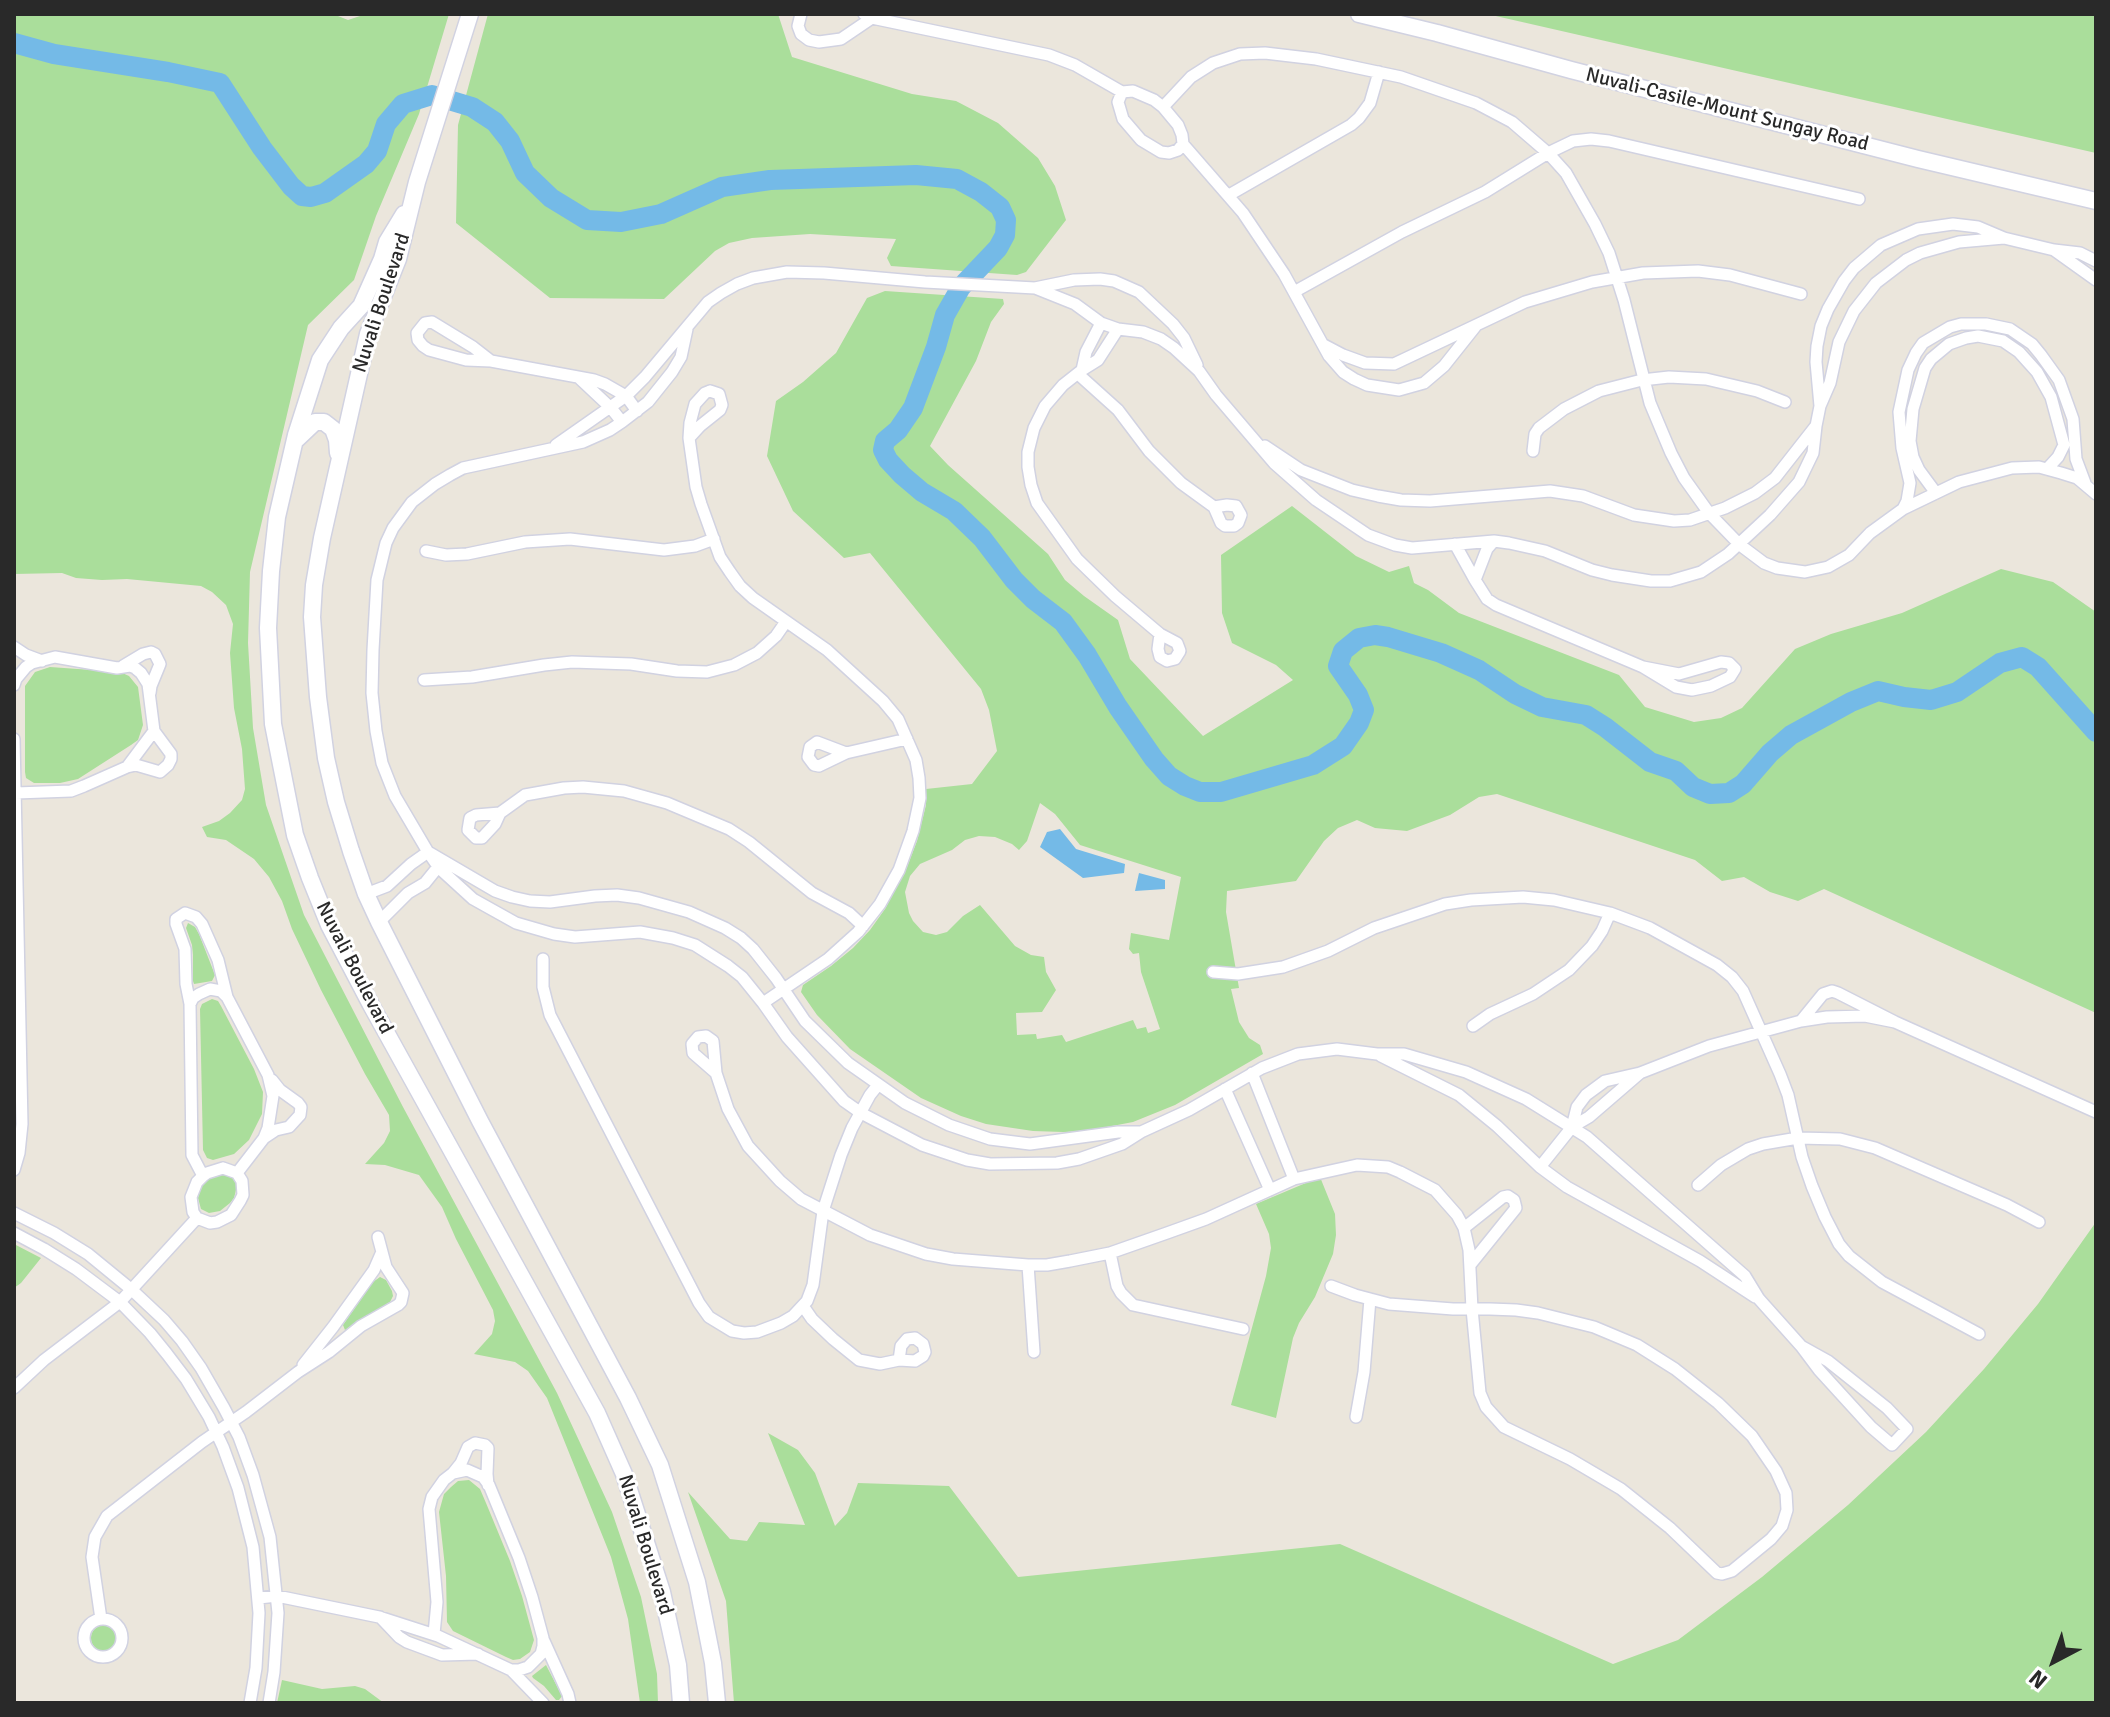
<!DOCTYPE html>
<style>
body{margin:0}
#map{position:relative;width:2110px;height:1717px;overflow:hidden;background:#ebe6dc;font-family:Signika,sans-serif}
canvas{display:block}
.frame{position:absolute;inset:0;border:16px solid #292929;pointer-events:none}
.north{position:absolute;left:2014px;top:1621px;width:80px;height:80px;-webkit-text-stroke:6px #fff;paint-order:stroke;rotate:221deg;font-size:22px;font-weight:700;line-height:32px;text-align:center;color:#292929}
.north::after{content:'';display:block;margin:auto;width:28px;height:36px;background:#292929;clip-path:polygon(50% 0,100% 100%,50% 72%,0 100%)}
</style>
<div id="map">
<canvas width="2110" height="1717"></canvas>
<div class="frame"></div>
<div class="north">N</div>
</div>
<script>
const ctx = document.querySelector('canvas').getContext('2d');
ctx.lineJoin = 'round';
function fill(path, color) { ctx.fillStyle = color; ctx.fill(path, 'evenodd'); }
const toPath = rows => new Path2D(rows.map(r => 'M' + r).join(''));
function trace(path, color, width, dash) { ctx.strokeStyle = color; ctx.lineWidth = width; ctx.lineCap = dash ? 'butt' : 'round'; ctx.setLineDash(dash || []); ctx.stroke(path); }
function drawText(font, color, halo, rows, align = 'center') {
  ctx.font = font + ' Signika,sans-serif'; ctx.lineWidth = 6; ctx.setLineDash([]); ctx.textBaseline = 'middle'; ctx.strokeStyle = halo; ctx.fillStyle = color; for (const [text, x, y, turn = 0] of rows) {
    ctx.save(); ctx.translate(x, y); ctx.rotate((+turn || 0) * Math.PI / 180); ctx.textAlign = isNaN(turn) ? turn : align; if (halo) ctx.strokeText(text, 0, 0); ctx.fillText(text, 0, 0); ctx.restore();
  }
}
fill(toPath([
 [14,14,333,14,348,20,366,14,449,14,419,114,376,216,354,280,308,325,250,572,248,643,253,728,266,805,304,915,403,1107,557,1393,612,1512,641,1597,657,1674,658,1703,640,1703,628,1619,611,1557,547,1398,528,1371,515,1362,474,1354,492,1334,495,1321,493,1310,456,1239,442,1207,419,1175,385,1165,365,1164,384,1143,390,1131,389,1115,365,1074,321,990,292,929,282,901,269,877,254,859,226,840,207,837,202,827,219,821,230,813,242,800,245,789,242,749,234,708,230,653,233,624,226,605,212,592,201,586,127,579,102,580,76,578,62,573,14,574],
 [488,14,778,14,792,57,912,94,956,101,998,123,1038,158,1055,186,1066,220,1026,272,1017,275,891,266,887,258,896,239,810,234,752,238,729,243,715,251,664,299,550,298,456,223,458,125],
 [1487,14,2096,14,2096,153],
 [885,291,1003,299,1004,304,991,322,976,361,930,446,948,465,1048,554,1065,580,1084,596,1118,620,1130,659,1203,736,1293,680,1276,665,1232,643,1222,613,1221,555,1292,506,1356,556,1389,572,1409,566,1414,583,1428,590,1459,613,1619,675,1645,707,1694,722,1721,718,1742,708,1795,649,1831,634,1902,613,2001,569,2053,582,2096,612,2096,1013,1824,889,1798,901,1770,892,1744,877,1722,881,1695,860,1497,794,1479,797,1450,815,1407,831,1375,828,1357,820,1338,828,1324,841,1296,881,1227,891,1226,912,1239,988,1231,989,1239,1022,1249,1038,1260,1045,1263,1054,1175,1105,1133,1122,1086,1131,1063,1132,1033,1131,986,1124,961,1116,921,1098,850,1049,817,1015,801,992,803,985,831,966,853,948,870,930,885,909,907,867,917,841,926,805,926,789,972,784,997,751,989,710,981,689,870,553,844,558,793,511,767,456,776,401,803,382,836,353,867,298],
 [1040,803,1055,814,1080,845,1181,877,1169,940,1131,933,1129,949,1133,954,1139,953,1141,972,1160,1029,1148,1033,1146,1027,1137,1029,1133,1020,1066,1042,1062,1035,1037,1039,1036,1034,1017,1035,1016,1013,1042,1012,1056,990,1046,972,1044,957,1031,955,1015,946,980,905,963,916,947,932,936,935,923,932,913,921,909,913,905,892,910,876,920,864,952,850,965,840,979,836,995,837,1012,844,1019,850,1027,841],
 [50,667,120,672,129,676,138,687,143,725,138,740,131,745,78,779,60,783,34,783,26,778,25,772,25,686,35,672],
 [188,923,195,927,199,934,215,975,212,981,194,984,193,981,193,955,192,945,186,928],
 [212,999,218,1001,221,1006,254,1069,263,1092,262,1114,249,1140,234,1154,213,1160,207,1158,203,1150,200,1009,202,1004],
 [213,1173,232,1174,237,1186,234,1198,230,1203,220,1211,209,1213,201,1209,198,1198,202,1184],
 [1320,1177,1335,1214,1336,1235,1333,1254,1315,1297,1299,1323,1293,1338,1276,1418,1231,1405,1266,1276,1271,1248,1269,1234,1256,1204],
 [2096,1222,2096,1703,734,1703,726,1601,688,1492,730,1539,747,1541,759,1522,805,1525,768,1433,798,1450,815,1473,835,1526,847,1513,858,1483,949,1486,1018,1577,1340,1544,1613,1664,1678,1640,1762,1577,1848,1505,1926,1432,1984,1369,2038,1304],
 [14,1244,41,1258,21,1283,14,1288],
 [380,1277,386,1280,392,1291,393,1296,390,1302,345,1330,343,1325,373,1282],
 [469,1480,480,1489,486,1503,510,1561,522,1596,534,1640,530,1652,520,1659,513,1660,506,1657,453,1631,447,1622,446,1576,439,1512,444,1494,451,1487,458,1481],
 '91 1638a13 13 0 1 1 26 0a13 13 0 1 1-26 0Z',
 [546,1665,562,1696,559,1700,556,1700,544,1686,533,1678,532,1676],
 [282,1680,322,1689,355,1686,365,1689,384,1703,277,1703]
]), '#aade9b');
fill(toPath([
 [1060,829,1076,849,1125,864,1124,873,1083,878,1040,847,1047,832],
 [1139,873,1165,880,1165,889,1135,891]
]), '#74bae7');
trace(toPath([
 [14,43,54,54,168,72,220,83,262,148,291,186,302,196,311,197,325,193,366,164,377,151,386,124,403,104,432,95,472,107,495,122,510,141,525,173,551,198,587,220,621,222,661,214,722,187,770,180,916,175,957,179,981,192,1000,207,1006,220,1005,235,998,248,961,287,945,315,936,347,913,408,898,430,885,441,883,450,888,460,902,475,922,492,954,511,982,538,1014,580,1033,599,1063,622,1087,655,1118,707,1154,759,1169,776,1185,786,1200,792,1221,792,1313,765,1343,746,1359,723,1364,710,1358,695,1338,666,1343,651,1359,638,1375,635,1388,637,1441,653,1479,670,1515,694,1542,707,1586,715,1605,727,1650,762,1676,771,1693,787,1710,794,1729,793,1743,784,1770,753,1791,735,1851,702,1878,691,1904,697,1931,700,1957,692,2000,663,2022,657,2038,667,2096,732]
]), '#74bae7', 20);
const minor = toPath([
 [801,14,798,26,801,34,809,40,819,42,841,39,872,18,864,14],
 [872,18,1049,55,1075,65,1122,92,1133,91,1154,100,1163,107,1178,125,1182,135,1183,144,1178,150,1169,153,1161,152,1141,140,1123,119,1118,102,1122,92],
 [1163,107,1191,77,1213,63,1240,54,1265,53,1316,59,1401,77,1476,103,1512,122,1548,153,1566,173,1595,224,1609,253,1624,300,1650,403,1671,453,1684,478,1709,513,1740,545,1764,563,1777,568,1805,572,1828,567,1849,555,1870,533,1903,509,1959,482,2012,468,2039,467,2061,473,2077,478,2096,494],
 [1183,144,1243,213,1284,274,1329,356,1343,372,1354,379,1367,385,1399,390,1424,383,1444,366,1475,327],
 [1229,195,1351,125,1359,118,1370,103,1379,72],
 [2054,250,2096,280],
 [1035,288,1075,304,1101,323,1118,329,1143,332,1161,339,1174,348,1199,371,1216,395,1274,463,1316,500,1368,535,1395,545,1412,548,1494,541,1509,543,1545,551,1592,570,1612,575,1651,581,1670,581,1701,572,1728,554,1770,515,1799,482,1813,453,1816,426,1820,406,1830,383,1839,342,1854,311,1876,283,1906,260,1920,253,1959,242,2004,238],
 [1294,292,1402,232,1485,192,1548,153,1573,141,1591,139,1609,141,1859,199],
 [432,322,473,347,491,361,466,360,429,350,423,346,418,340,417,333,425,323,432,322],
 [687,329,681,357,672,372,648,402,622,422,610,430,583,442,463,468,450,475,435,484,412,502,393,528,386,543,377,580,373,650,372,693,376,731,382,763,395,796,428,852,439,868,473,899,516,923,554,934,575,937,640,932,673,938,695,945,728,966,742,977,763,1003,787,1037,844,1101,861,1113,922,1145,967,1160,990,1164,1057,1163,1079,1159,1122,1144,1141,1132,1189,1110,1262,1068,1298,1054,1337,1049,1377,1054,1404,1054,1466,1072,1526,1099,1587,1137,1745,1276,1759,1299,1801,1346],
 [1118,329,1098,360,1082,370,1063,385,1045,406,1034,428,1028,452,1028,467,1031,485,1037,503,1077,559,1115,596,1160,634],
 [1324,345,1343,355,1365,363,1394,364,1525,302,1592,282,1643,273,1698,271,1730,275,1801,294],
 [491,361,594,380,605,384,626,396,637,411],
 [1082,370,1086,352,1101,323],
 [1078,374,1118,410,1149,451,1181,483,1214,507],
 [578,377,611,408,622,422],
 [710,391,719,394,722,405,720,410,700,426,689,438,690,423,695,404,705,393,710,391],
 [1820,406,1816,362,1817,346,1821,326,1828,309,1844,281,1854,268,1881,245,1918,229,1953,224,1978,227,2004,238,2054,250,2080,253,2096,261],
 [689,438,696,487,701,504,720,557,730,572,740,586,753,598,827,650,883,701,898,719,916,760,919,778,920,798,913,831,899,870,880,904,858,932,828,959,763,1003],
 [556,445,626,396,645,377,708,302,721,293,737,284,753,278,787,272,824,273,925,282,1035,288,1074,280,1100,279,1114,281,1139,292,1173,324,1184,338,1197,365],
 [1265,446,1301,470,1352,490,1378,496,1401,500,1430,501,1550,491,1583,496,1634,515,1674,521,1690,520,1725,508,1755,493,1775,478,1815,427],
 [1533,451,1535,434,1539,428,1564,409,1599,391,1642,380,1669,377,1706,379,1757,391,1785,402],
 [1936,493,1919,470,1913,457,1910,441,1913,409,1925,368,1931,359,1949,344,1966,338,1978,336,2003,341,2019,352,2037,372,2051,397,2064,445,2058,457,2047,469],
 [1227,505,1236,506,1241,515,1238,523,1234,526,1225,526,1221,523,1214,507,1227,505],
 [1903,509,1907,501,1910,483,1902,448,1899,412,1908,370,1916,353,1923,343,1950,327,1961,324,1986,324,2010,329,2032,344,2041,355,2059,380,2073,419,2076,459,2085,483],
 [1455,544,1475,580,1487,549,1494,541],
 [426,551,446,555,467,554,525,542,570,539,664,550,695,546,714,539],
 [1475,580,1487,599,1496,605,1643,667],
 [1160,634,1177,643,1180,651,1175,659,1167,661,1160,657,1158,649,1160,634],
 [14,647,26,655,42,661],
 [1721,662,1729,663,1735,669,1730,677,1711,686,1692,690,1676,687,1643,667,1679,674,1721,662],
 [123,666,143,654,151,652,155,654,160,664,151,686,150,693],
 [424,680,472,677,544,665,572,662,631,664,677,671,707,672,734,665,757,653,776,636,785,623],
 [14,685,16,679,26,667,32,663,55,657,117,668,130,666,135,668,141,673,148,684,154,731,127,767,84,786,71,791,16,793],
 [14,739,22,1124,19,1153,14,1170],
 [846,753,817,742,810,747,808,757,814,765,819,766,846,753,907,739],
 [127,767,136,765,160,772,168,765,171,759,171,754,154,731],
 [500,813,476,815,470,818,468,830,476,838,482,838,495,824,500,813,525,795,564,788,583,787,624,791,667,803,729,829,749,842,812,893,849,913,863,926],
 [430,853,495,891,512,897,530,901,550,902,595,896,617,895,639,898,689,912,725,928,741,938,753,949,776,978,805,1021,848,1063,905,1103,949,1125,990,1139,1030,1144,1118,1132,1140,1132],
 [366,894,387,886,411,864,428,852],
 [379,922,408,893,425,883,442,862],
 [543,959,543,987,550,1015,699,1303,709,1317,732,1331,744,1333,757,1332,781,1323,793,1316,807,1301,813,1285,823,1211,841,1155,852,1128,870,1095,878,1085],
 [1213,972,1238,974,1283,967,1328,951,1374,928,1445,904,1471,900,1523,897,1554,900,1610,913,1650,928,1717,965,1732,977,1743,991,1780,1074,1788,1095,1802,1157,1812,1186,1825,1217,1839,1244,1849,1256,1882,1282,1979,1334],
 [190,1004,186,984,185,949,176,924,176,919,185,913,196,917,202,924,218,960,227,997],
 [1801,1021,1823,994,1832,991,1838,993,1895,1022,2096,1112],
 [1473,1026,1490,1014,1533,994,1569,970,1592,946,1602,931,1610,913],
 [1381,1056,1459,1095,1497,1126,1540,1167,1567,1187,1700,1261,1755,1297],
 [716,1073,693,1053,692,1044,698,1037,706,1036,713,1041,716,1073,728,1109,748,1146,780,1181,801,1199,870,1235,926,1254,953,1259,1028,1265,1047,1265,1070,1261,1110,1253,1167,1233,1206,1219,1294,1179,1357,1165,1388,1167,1400,1172,1435,1190,1457,1215,1464,1228,1469,1250,1472,1309,1480,1393,1486,1407,1504,1427,1570,1459,1621,1489,1670,1528,1717,1573,1722,1574,1732,1571,1771,1539,1782,1526,1787,1510,1786,1493,1776,1471,1752,1436,1718,1403,1675,1369,1637,1345,1594,1327,1538,1313,1516,1310,1490,1309,1453,1309,1389,1304,1355,1295,1331,1286],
 [1252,1073,1294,1179],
 [1225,1089,1270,1190],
 [1572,1127,1577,1107,1586,1095,1605,1081,1640,1073,1709,1046,1801,1021,1827,1017,1865,1016,1895,1022],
 [264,1138,276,1130,289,1127,300,1115,301,1107,298,1103,280,1090,272,1080],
 [1540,1167,1572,1127,1589,1117,1640,1073],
 [223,1168,237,1173,242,1181,243,1195,240,1201,231,1215,217,1222,210,1223,197,1218,193,1212,191,1197,197,1182,203,1176,207,1173,223,1168],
 [203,1176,192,1155,190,1004,193,998,199,994,210,989,221,991,227,997,268,1075,273,1096,268,1128,264,1138,237,1173],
 [1698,1185,1721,1165,1748,1149,1763,1144,1798,1138,1840,1139,1875,1148,2007,1205,2039,1222],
 [14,1213,54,1233,88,1254,132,1290,164,1320,182,1341,201,1368,224,1408,239,1437,253,1475,270,1537,278,1613,274,1672,269,1703],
 [1464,1228,1503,1197,1508,1196,1514,1200,1516,1208,1470,1265],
 [14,1233,44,1249,76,1269,120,1302,150,1333,167,1354,186,1379,209,1417,223,1447,238,1488,253,1547,259,1613,256,1668,250,1703],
 [1110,1253,1117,1286,1121,1293,1133,1305,1243,1329],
 [1028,1265,1034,1352],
 [803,1306,812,1319,833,1339,859,1360,880,1364,899,1360,915,1361,923,1356,925,1352,923,1344,915,1338,907,1339,901,1346,899,1360],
 [1801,1346,1828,1361,1887,1408,1907,1429,1892,1445,1871,1427,1819,1370,1801,1346],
 [303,1365,333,1327,374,1270,381,1254],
 [14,1388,44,1360,120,1302,197,1218],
 [1356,1417,1364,1372,1370,1299],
 [453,1473,461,1463,468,1447,475,1443,485,1445,488,1448,487,1474,488,1485],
 [259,1598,277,1596,379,1617,438,1636,511,1670,519,1670,528,1667,541,1654,543,1646,543,1638,532,1597,519,1558,489,1485,483,1477,467,1470,453,1473,444,1480,432,1497,429,1509,437,1602,434,1634],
 [380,1617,399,1637,407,1642,442,1655,478,1654],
 '84 1638a19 19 0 1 1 38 0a19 19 0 1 1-38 0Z',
 [101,1619,92,1557,95,1537,107,1516,202,1442,246,1412,298,1372,329,1352,361,1326,398,1305,401,1302,403,1293,386,1267,378,1237],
 [544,1641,568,1694,570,1703],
 [511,1670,543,1703]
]);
const secondary = toPath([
 [470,14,417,182,398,259,368,334,322,538,314,585,312,617,318,697,326,758,336,802,351,851,366,894,379,922,480,1121,628,1398,660,1465,697,1582,713,1663,717,1703],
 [1359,14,1437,33,1571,70,1918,159,2096,201],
 [404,214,387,242,382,259,361,306,341,328,320,360,296,435,277,517,271,571,268,628,273,724,295,835,310,878,329,925,371,1005,597,1413,624,1474,662,1592,678,1665,681,1703],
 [297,439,315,422,324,422,333,429,337,440,338,453]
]);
trace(minor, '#d1d2e1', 14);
trace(secondary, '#d1d2e1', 19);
trace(minor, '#fff', 11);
trace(secondary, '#fff', 16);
drawText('20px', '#292929', '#fff', [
 ["Nuvali-Casile-Mount Sungay Road",1727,110,14],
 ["Nuvali Boulevard",382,303,-72],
 ["Nuvali Boulevard",354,968,63],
 ["Nuvali Boulevard",645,1545,73]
]);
</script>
